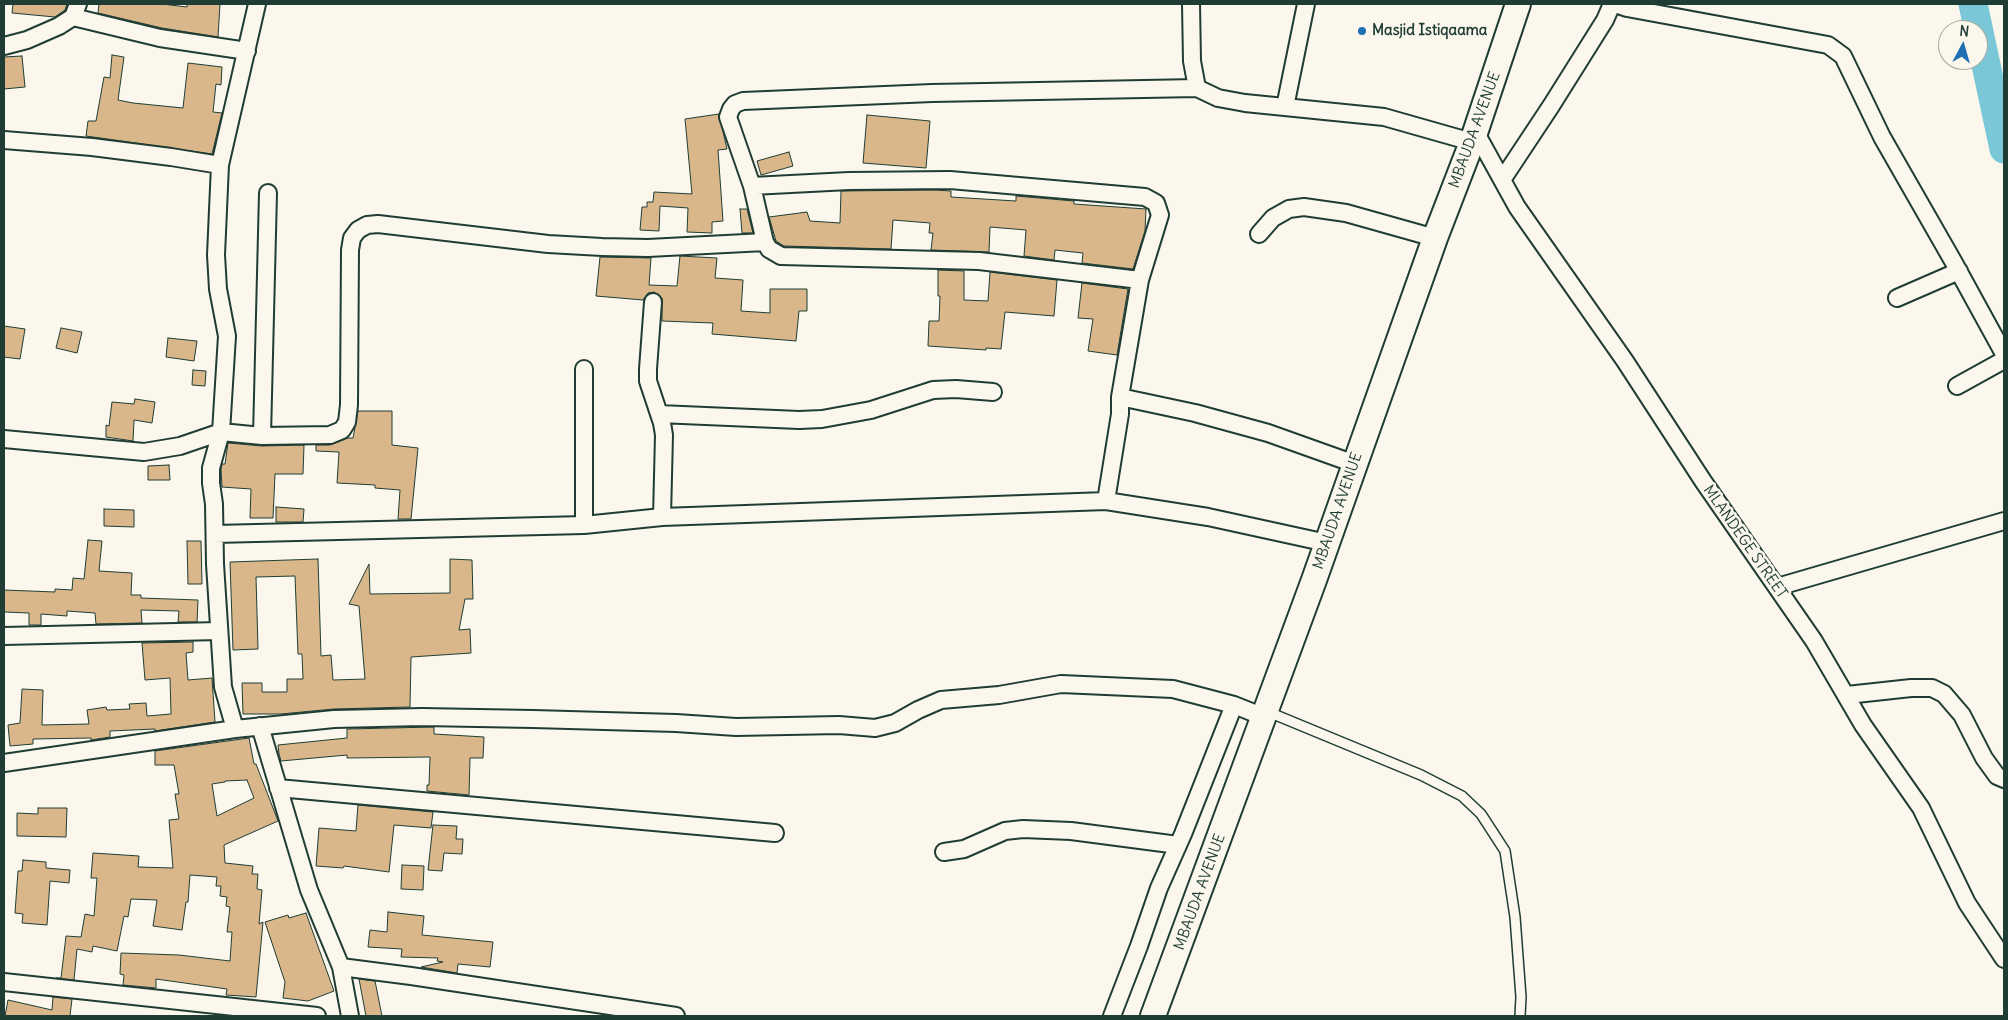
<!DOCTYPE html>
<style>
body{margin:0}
#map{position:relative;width:2008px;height:1020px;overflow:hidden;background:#fbf7ec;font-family:Delius,sans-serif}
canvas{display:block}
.frame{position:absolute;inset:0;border:5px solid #1f3d34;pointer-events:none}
.north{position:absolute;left:1938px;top:20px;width:50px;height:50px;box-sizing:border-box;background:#fbf7ec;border:1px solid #a3ada2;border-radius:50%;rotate:6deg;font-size:14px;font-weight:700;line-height:20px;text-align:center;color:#1f3d34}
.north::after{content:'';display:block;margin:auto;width:18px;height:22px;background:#1f6fb2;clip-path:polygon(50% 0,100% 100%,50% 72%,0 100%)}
</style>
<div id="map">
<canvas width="2008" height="1020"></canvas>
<div class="frame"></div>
<div class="north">N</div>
</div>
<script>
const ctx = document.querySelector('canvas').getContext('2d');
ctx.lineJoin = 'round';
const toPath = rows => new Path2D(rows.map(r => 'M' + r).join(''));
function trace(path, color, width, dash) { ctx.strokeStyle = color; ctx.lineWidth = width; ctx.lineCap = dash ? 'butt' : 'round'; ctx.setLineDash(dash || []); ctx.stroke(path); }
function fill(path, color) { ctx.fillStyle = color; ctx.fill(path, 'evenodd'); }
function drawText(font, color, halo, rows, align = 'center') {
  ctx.font = font + ' Delius,sans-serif'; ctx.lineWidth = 5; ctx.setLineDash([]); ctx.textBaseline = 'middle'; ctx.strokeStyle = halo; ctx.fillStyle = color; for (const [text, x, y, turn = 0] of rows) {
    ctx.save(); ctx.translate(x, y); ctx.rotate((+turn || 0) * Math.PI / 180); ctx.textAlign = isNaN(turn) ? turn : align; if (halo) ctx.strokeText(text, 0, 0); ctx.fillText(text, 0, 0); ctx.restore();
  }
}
trace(toPath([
 [1973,4,2004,149]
]), '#79c7d7', 29);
const building = toPath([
 [13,4,67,4,65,10,55,17,12,13,13,4],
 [99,4,162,4,187,7,187,4,220,4,218,37,162,28,98,13,99,4],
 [112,55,124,57,118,100,133,103,183,108,188,63,222,67,221,85,216,84,213,112,222,113,212,154,86,136,88,121,96,121,104,77,110,78,112,55],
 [22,56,25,87,4,89,4,57,22,56],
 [719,114,727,149,718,150,723,221,712,222,712,233,687,232,688,208,660,206,659,231,640,230,642,207,647,207,647,202,653,202,654,192,692,194,685,119,719,114],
 [867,115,930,121,926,168,863,163,867,115],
 [789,152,793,166,761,175,757,161,789,152],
 [935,190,951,191,951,197,1016,201,1016,196,1074,201,1074,204,1146,209,1145,231,1133,269,1082,263,1083,253,1055,250,1054,260,1024,256,1026,230,990,227,989,252,931,250,933,233,929,233,930,223,893,220,891,249,784,246,776,241,769,217,807,212,810,221,840,223,841,191,935,190],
 [740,209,747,209,753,233,742,233,740,209],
 [680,256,717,258,715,278,743,280,741,311,770,313,770,289,807,289,807,311,799,311,796,341,712,334,713,323,662,321,662,298,654,292,648,293,643,300,596,296,600,257,651,258,649,285,677,286,680,256],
 [938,270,964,271,964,300,988,301,990,272,1057,280,1054,316,1005,312,1001,349,986,348,986,350,928,346,929,321,939,321,940,296,938,296,938,270],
 [1082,283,1128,289,1117,355,1088,351,1093,319,1078,318,1082,283],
 [4,326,25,329,20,359,4,357,4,326],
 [61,328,82,332,77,353,56,348,61,328],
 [168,338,197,341,194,361,166,357,168,338],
 [193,370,206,371,205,386,192,385,193,370],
 [135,399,155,402,152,423,134,420,133,441,106,437,106,425,109,426,112,402,134,404,135,399],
 [358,411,392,411,392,445,418,448,411,519,398,519,400,490,375,488,375,485,337,483,339,452,316,451,316,445,330,445,348,438,353,438,358,411],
 [228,443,262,446,304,445,303,474,275,474,273,518,250,518,251,489,222,487,221,469,222,464,225,464,228,443],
 [169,465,170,480,148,480,148,466,169,465],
 [276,507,304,509,303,522,276,522,276,507],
 [104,509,134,510,134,527,104,526,104,509],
 [88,540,102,541,99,571,132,573,131,595,141,595,141,598,198,600,197,622,178,622,179,611,141,610,142,623,96,624,95,613,67,611,67,616,41,614,41,625,29,625,29,613,4,612,4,590,55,592,55,589,72,590,73,578,84,579,88,540],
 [187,541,201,541,202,584,188,584,187,541],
 [318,559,321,656,331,655,333,680,365,679,359,606,349,604,369,564,370,594,450,593,450,559,472,560,473,599,465,599,459,630,470,629,471,653,411,657,410,707,334,709,281,714,243,714,242,683,262,683,262,692,287,692,287,679,303,679,302,654,298,654,295,576,256,577,258,649,233,650,230,562,318,559],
 [193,642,193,652,186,653,188,680,212,678,215,722,155,731,155,729,110,731,110,737,91,740,91,738,33,739,33,744,10,746,8,725,20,723,22,689,43,690,42,725,89,724,87,710,106,707,107,710,130,709,129,704,146,703,147,716,171,714,170,678,145,680,142,643,193,642],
 [434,727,434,734,484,737,483,758,470,758,469,795,427,791,427,785,429,785,430,757,347,758,347,755,281,761,279,754,278,745,347,738,347,729,434,727],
 [249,738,254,764,256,764,278,821,224,845,225,863,253,866,252,874,258,874,257,889,262,890,259,924,263,922,256,997,226,995,227,989,156,979,156,988,123,985,124,975,120,974,121,953,179,955,230,961,232,932,227,932,230,907,226,906,227,897,220,896,221,886,216,886,217,877,190,875,188,902,186,902,182,930,153,926,157,900,131,899,128,917,124,916,117,951,93,946,92,952,77,949,74,980,56,978,61,978,66,936,81,937,85,914,94,916,97,878,91,878,93,853,139,856,138,867,173,868,169,820,179,819,175,794,179,794,174,765,155,765,155,751,249,738],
 [247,780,254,798,217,816,212,784,225,782,225,781,247,780],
 [358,805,433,812,431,828,394,825,389,872,344,866,343,868,316,866,319,828,356,831,358,805],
 [38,808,67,808,66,837,17,836,17,813,38,814,38,808],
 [433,825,457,826,456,839,463,839,462,854,444,853,442,871,428,870,433,825],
 [23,860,46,862,46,868,70,870,69,883,50,881,47,925,22,923,23,914,15,913,18,871,22,871,23,860],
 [402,865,424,866,423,890,401,889,402,865],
 [388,912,424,916,422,935,493,942,490,967,458,964,457,973,421,967,443,962,437,961,438,958,401,957,402,949,368,947,370,930,387,932,388,912],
 [306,913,334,991,308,1001,283,998,285,982,265,922,288,915,289,918,306,913],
 [359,979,375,981,382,1016,366,1016,359,979],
 [53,997,72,999,70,1016,5,1016,8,1000,52,1010,53,997]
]);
fill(building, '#d9b78b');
trace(building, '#1f3d34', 1);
const lane = toPath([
 [1266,711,1421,775,1462,796,1481,814,1505,851,1515,917,1521,997,1520,1016]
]);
const street = toPath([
 [1191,4,1192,61,1197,88,1218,98,1245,103,1384,117,1472,142],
 [1615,4,1627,8,1828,45,1843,56,1882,137,1953,261,2004,354],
 [73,17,160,38,247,51],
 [4,46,27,40,59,26,73,17,78,4],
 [1285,107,1306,4],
 [1475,131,1517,207,1625,361,1703,481,1814,641,1863,725,1921,808,1967,903,2004,959],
 [4,140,92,147,171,157,220,165],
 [1502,180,1551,106,1605,20,1612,4],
 [752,186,849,181,950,180,1145,197,1156,203,1160,215,1140,280,1120,397,1120,414,1106,501],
 [1259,234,1273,218,1289,209,1304,207,1346,213,1435,238],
 [1140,280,979,261,781,256,769,249,765,242,752,186,728,117,731,109,735,104,743,101,932,93,1197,88],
 [1897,298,1959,271],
 [653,302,648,369,648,381,662,423,664,435,662,517],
 [1957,386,2004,360],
 [1120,397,1195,413,1268,433,1355,464],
 [659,414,799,420,822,419,871,410,933,390,956,389,993,392],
 [262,436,268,193],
 [4,439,144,452,180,446,221,432,262,436,330,435,342,430,347,422,349,405,350,250,352,238,358,230,367,225,378,224,548,244,602,247,648,248,765,242],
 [584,525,584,369],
 [215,534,584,525,662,517,1106,501,1208,517,1327,543],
 [1777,587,2004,521],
 [4,636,219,631],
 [1847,695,1911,688,1932,688,1944,694,1962,715,1984,758,1997,776,2004,779],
 [260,726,309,890,341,967,350,1016],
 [235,729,223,687,215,564,214,504,211,483,211,468,221,432,227,336,218,289,216,255,220,165,257,4],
 [4,763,235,729,334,719,422,717,533,719,676,723,736,727,839,725,875,728,895,723,918,710,941,700,999,695,1061,684,1173,689,1234,705,1264,717],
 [278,788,775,833],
 [944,852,964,849,1005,831,1023,829,1071,831,1178,845],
 [341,967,411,976,676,1016],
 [4,982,317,1016],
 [1112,1016,1139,946,1159,888,1183,834,1234,705]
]);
const secondary = toPath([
 [1153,1016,1314,580,1435,238,1472,142,1518,4]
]);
trace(lane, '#1f3d34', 12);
trace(street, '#1f3d34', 20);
trace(secondary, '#1f3d34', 28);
trace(lane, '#fbf7ec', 9);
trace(street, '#fbf7ec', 16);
trace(secondary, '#fbf7ec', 24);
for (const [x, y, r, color] of [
 [1362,31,5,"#1f6fb2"]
]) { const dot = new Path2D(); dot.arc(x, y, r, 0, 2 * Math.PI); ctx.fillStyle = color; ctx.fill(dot); trace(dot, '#fbf7ec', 2); }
drawText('bold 15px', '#1f3d34', '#fbf7ec', [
 ["Masjid Istiqaama",1372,31]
], 'left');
drawText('15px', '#1f3d34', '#fbf7ec', [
 ["MBAUDA AVENUE",1475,130,-70],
 ["MBAUDA AVENUE",1338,511,-71],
 ["MLANDEGE STREET",1745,542,55],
 ["MBAUDA AVENUE",1200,892,-70]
]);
</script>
